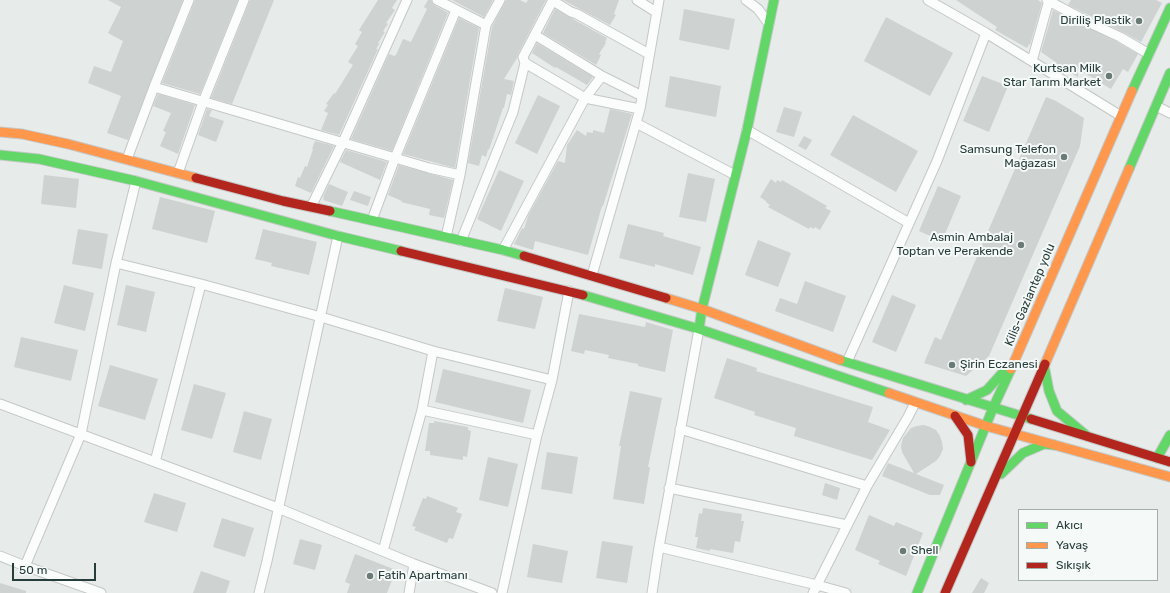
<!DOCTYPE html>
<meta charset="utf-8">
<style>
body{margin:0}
#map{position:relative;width:1170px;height:593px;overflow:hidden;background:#e7ebe9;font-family:Rubik,sans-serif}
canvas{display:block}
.legend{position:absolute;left:1018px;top:509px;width:140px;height:72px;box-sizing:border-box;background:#f5f9f8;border:1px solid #a2aeac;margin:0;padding:5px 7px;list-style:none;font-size:12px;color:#263d39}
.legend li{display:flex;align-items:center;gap:8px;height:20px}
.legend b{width:20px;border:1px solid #a2aeac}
.scale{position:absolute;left:12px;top:563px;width:84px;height:18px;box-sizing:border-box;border:2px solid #263d39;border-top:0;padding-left:5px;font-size:12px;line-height:14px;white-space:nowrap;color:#263d39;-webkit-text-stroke:3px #f5f9f8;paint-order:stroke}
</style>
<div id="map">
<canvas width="1170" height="593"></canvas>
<ul class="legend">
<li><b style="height:5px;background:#63d668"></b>Akıcı</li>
<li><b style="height:5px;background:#ff974d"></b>Yavaş</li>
<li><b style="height:5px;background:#b3261e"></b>Sıkışık</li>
</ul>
<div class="scale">50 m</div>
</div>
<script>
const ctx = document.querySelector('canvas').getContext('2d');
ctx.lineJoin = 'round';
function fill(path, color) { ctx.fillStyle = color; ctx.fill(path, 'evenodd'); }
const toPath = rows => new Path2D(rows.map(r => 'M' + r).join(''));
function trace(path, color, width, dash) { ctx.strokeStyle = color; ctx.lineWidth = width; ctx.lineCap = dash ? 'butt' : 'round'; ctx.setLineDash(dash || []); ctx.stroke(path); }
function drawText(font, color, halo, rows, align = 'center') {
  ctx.font = font + ' Rubik,sans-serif'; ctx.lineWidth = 4; ctx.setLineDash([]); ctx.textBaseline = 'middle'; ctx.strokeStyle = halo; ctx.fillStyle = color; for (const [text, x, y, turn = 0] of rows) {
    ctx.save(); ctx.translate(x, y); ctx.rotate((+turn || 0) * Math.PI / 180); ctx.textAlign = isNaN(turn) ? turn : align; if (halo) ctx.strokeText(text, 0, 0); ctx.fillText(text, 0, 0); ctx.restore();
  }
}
fill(toPath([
 [108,0,183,0,128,140,107,133,121,96,88,83,94,66,111,72,123,41,108,33,121,7],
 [195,0,238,0,200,94,162,83],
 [250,0,274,0,232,104,211,98],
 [378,0,397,0,392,8,395,10,386,23,388,24,383,31,385,32,378,43,379,44,376,49,378,49,339,135,321,130,328,113,324,111,328,105,326,104,334,93,335,94,353,65,348,62,358,46,355,44,362,32,359,30],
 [428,0,431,0,434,5,448,13,392,151,351,139,389,54,394,56,396,55,403,39,411,42,427,9,424,7],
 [452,0,493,0,484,17],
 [506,0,520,0,526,3,528,0,546,0,518,54,517,58,504,79,514,81,511,95,507,94,504,108,503,108,489,150,488,149,486,157,482,155,479,166,468,163,492,27],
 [563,0,619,0,614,14,616,15,610,25],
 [956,0,1038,0,1042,3,1030,45,1029,44,1027,48,995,30,997,27],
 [1071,0,1156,0,1162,3,1141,42,1123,32,1068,5],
 [555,9,607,38,605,42,606,43,599,54,601,55,596,65,543,33],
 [684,9,735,19,729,50,679,40],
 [1053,10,1117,42,1138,54,1128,72,1123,69,1111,89,1078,69,1078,77,1056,64,1057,63,1041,52],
 [886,17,953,53,930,96,864,61],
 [459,18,479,28,455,168,403,154],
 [537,43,593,77,587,85,556,67,555,68,532,53],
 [670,76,721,86,716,117,665,107],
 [982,76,1008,86,989,132,963,121],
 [158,94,195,105,178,154,160,146,166,132,163,131,171,113,153,106],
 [538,95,560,106,537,154,515,143],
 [1046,97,1056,101,1084,118,1080,146,989,356,966,376,924,363,935,337,941,340],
 [784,107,802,112,794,137,776,132],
 [207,109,212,110,209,116,224,121,216,142,198,135],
 [610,109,632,114,603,206,602,206,588,255,535,241,533,250,514,244,522,228,524,229,528,216,558,161,565,163,567,145,577,130,586,136,587,132,593,133,593,130,604,133],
 [853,115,918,151,896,192,830,155],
 [804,136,812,140,806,150,798,146],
 [315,141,334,146,311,193,295,186,298,177,300,178,305,166,307,167,313,149,312,149],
 [346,150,387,162,380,180,340,162],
 [399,165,453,180,444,218,429,215,430,209,401,202,402,201,388,195],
 [499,170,524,181,501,231,477,219],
 [688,173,715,179,706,222,679,217],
 [44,175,79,179,76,208,41,204],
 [771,179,776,183,777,180,781,182,782,180,827,206,825,208,831,211,820,230,815,227,814,229,810,227,809,229,768,207,770,205,766,202,766,201,760,197],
 [329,184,348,192,342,206,323,200,324,198,323,197],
 [938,186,961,196,942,241,919,231],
 [354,191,371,197,368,206,350,200],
 [160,197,215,211,207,243,152,229],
 [628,224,664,233,663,236,701,247,693,275,655,264,655,267,619,258],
 [78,229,108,234,102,269,72,264],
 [263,229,317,242,309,275,271,266,272,263,255,259],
 [758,240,791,253,778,287,745,275],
 [805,281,846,296,833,332,775,311,780,298,797,304],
 [64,285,94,293,85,331,54,323],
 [126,285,155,292,146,332,117,325],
 [505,288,543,297,535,329,497,321],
 [892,295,916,305,896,352,872,342],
 [579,314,645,327,646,322,673,330,665,372,638,366,638,364,608,358,609,355,585,350,584,354,571,351],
 [21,337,78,350,71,381,14,367],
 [727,358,757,368,756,371,873,407,868,422,890,430,872,460,794,436,796,428,754,415,755,412,714,398],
 [110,365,158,379,145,420,98,406],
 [443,369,531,390,523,423,435,402],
 [194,384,226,393,212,439,181,430],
 [630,391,662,398,648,467,650,467,644,504,613,499,621,446,619,446],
 [244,411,272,419,261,460,233,452],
 [434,421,468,427,468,430,471,431,467,457,463,456,463,460,430,455,430,451,425,451,429,423,434,423],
 [924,425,930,427,936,430,940,436,942,442,943,449,940,456,936,461,916,474,944,485,940,495,930,495,882,476,888,463,914,473,902,452,901,446,903,438,911,428,917,426],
 [547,452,578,457,572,494,541,489],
 [488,457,518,464,508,507,479,500],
 [825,483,840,488,837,500,822,495],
 [154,493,186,503,177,532,144,522],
 [427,496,458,508,456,512,462,514,453,539,449,538,447,543,414,530,416,527,412,526,423,498,426,499],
 [703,508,742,514,741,521,744,521,740,542,735,541,733,553,710,549,710,551,696,548,698,537,695,537,699,513,702,514],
 [869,515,894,526,896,522,923,533,906,576,878,564,880,561,855,550],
 [222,518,254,528,245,557,213,547],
 [300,539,322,545,315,570,293,564],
 [602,541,633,546,627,583,596,578],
 [533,544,568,551,562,583,527,577],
 [355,554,396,570,387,593,347,593,350,584,345,582],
 [201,571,230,581,226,593,193,593],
 [981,578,989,583,984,593,972,593],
 [0,583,26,591,26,593,0,593]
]), '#ced2d1');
const street = toPath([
 [437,0,486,25],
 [637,0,656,12],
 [746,0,758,9,769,24],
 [928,0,986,33,1121,116],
 [1047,0,1090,23,1120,37,1149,54],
 [553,1,571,12,577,14,649,54],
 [535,35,602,76,642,96],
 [1032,61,1049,0],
 [525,63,585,98,640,109],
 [154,87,429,168,460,175],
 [1156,106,1170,113],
 [636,123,735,175],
 [747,130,909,223],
 [127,159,154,87,189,0],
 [178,173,203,102,244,0],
 [311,207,343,142,407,0],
 [372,220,395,158,456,10],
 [446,237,460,175,486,25,500,0],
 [461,241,513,112,525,63,523,57,553,0],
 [503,250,585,98,602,76],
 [116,263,201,284,321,317,433,351,552,380],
 [592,275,640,109,659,0],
 [847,362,937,161,986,33],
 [0,404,278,508,414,564,492,593],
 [422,410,537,435],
 [680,429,867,486],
 [155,462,201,284],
 [669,488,847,525],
 [659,547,817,585,846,593],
 [383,551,422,410,433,351],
 [0,556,25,566,101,593],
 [25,566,81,434,116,263,136,181],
 [259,593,267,561,338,236],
 [409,593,414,564],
 [502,593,537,435,552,380,569,291],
 [652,593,659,547,699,329],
 [813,593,867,486,908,417,915,403]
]);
const fast = toPath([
 [1132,91,1170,8],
 [0,155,39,159,136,181,338,236,401,251],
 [1129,169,1170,73],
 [330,211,503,250,524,256],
 [583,295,699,329,889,393],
 [699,329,702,309,747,130,774,0],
 [840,360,1031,419],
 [1044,365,1049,391,1057,411,1087,436],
 [966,400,987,390,1005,370],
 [1157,458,1170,435],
 [1001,474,1023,453,1044,444,1054,445],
 [917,593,993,408,1011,369]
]);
const slow = toPath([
 [0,132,22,134,68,144,196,178],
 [666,298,702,309,840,360],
 [1045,364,1129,169],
 [1011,369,1132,91],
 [889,393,986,426,1170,477]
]);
const jam = toPath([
 [196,178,283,201,330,211],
 [401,251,583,295],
 [524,256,666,298],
 [955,416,968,435,971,462],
 [1031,419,1170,462],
 [945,593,1045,364]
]);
trace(street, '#c4c8c6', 11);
trace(fast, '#c3c8c7', 11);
trace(slow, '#c3c8c7', 11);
trace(jam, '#c3c8c7', 11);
trace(street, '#fbfcfc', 9);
trace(fast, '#63d668', 9);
trace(slow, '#ff974d', 9);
trace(jam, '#b3261e', 9);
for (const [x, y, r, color] of [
 [1139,21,4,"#6a7a77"],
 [1109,76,4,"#6a7a77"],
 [1064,157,4,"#6a7a77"],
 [1021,245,4,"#6a7a77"],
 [952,365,4,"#6a7a77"],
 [903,551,4,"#6a7a77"],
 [370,576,4,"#6a7a77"]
]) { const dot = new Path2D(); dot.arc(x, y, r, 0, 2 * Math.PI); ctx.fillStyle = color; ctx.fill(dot); trace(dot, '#f5f9f8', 1.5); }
drawText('12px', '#263d39', '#f5f9f8', [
 ["Diriliş Plastik",1131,21],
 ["Kurtsan Milk",1101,69],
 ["Star Tarım Market",1101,83],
 ["Samsung Telefon",1056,150],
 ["Mağazası",1056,164],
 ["Asmin Ambalaj",1013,238],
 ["Toptan ve Perakende",1013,252],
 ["Şirin Eczanesi",960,365,"left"],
 ["Shell",911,551,"left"],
 ["Fatih Apartmanı",378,576,"left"]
], 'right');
drawText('12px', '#263d39', '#f5f9f8', [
 ["Kilis-Gaziantep yolu",1030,295,-67]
]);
</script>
